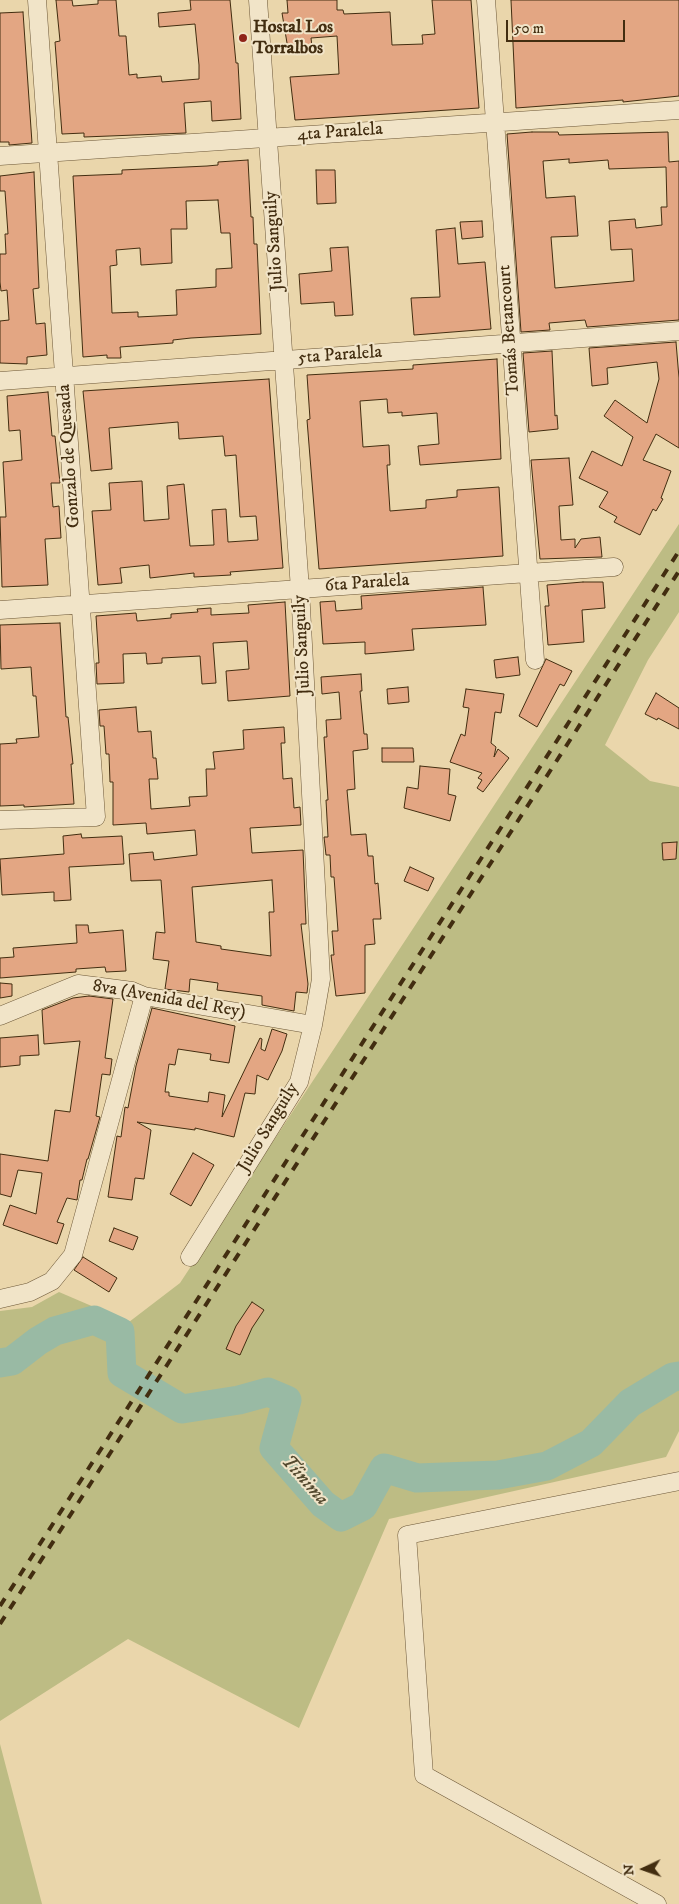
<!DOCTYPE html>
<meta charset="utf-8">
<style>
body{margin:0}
#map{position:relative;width:679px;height:1904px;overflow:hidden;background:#ead6ab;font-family:"IM FELL DW Pica",serif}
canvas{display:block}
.north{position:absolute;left:619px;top:1844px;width:50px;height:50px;-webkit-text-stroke:4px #f1e4c8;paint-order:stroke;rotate:267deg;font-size:14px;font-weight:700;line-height:20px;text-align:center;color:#422d10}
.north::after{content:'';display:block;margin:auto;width:18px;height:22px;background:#422d10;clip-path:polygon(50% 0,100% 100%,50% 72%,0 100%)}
.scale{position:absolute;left:506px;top:20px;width:119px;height:22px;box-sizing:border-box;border:2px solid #422d10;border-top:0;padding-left:6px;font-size:15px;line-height:18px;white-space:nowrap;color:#422d10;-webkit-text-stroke:4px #f1e4c8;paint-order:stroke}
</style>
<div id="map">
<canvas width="679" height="1904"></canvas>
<div class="north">N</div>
<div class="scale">50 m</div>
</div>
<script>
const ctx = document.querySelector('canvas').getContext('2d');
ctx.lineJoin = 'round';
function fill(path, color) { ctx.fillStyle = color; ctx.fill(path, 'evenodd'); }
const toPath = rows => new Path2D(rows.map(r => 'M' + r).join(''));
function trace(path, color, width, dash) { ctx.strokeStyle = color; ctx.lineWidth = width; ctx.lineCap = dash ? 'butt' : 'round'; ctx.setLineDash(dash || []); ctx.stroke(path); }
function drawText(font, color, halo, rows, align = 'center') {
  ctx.font = font + ' "IM FELL DW Pica",serif'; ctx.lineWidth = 4; ctx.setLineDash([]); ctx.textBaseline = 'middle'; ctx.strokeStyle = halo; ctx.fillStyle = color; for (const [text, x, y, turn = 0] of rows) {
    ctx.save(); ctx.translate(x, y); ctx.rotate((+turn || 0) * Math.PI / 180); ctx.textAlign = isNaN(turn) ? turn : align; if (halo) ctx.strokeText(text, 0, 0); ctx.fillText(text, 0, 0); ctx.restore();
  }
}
fill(toPath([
 [679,524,679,612,648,660,605,745,650,781,679,787,679,1431,666,1457,389,1519,299,1728,128,1639,0,1721,0,1311,32,1307,59,1292,129,1322,180,1283],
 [0,1744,42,1904,0,1904]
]), '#bdbc84');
trace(toPath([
 [0,1363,12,1361,38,1341,55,1331,94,1320,120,1332,122,1373,182,1409,239,1400,268,1392,287,1400,274,1448,323,1504,341,1517,363,1506,384,1468,417,1478,498,1475,547,1466,591,1443,630,1403,673,1377,679,1376]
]), '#99baa4', 29);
const building = toPath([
 [56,0,72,0,73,6,98,4,98,0,116,0,119,36,126,36,129,75,137,74,137,78,161,76,162,82,199,79,199,65,195,24,159,27,158,13,191,10,190,0,230,0,236,63,238,63,241,119,212,121,211,101,184,103,186,133,84,137,84,133,62,134,55,42,60,41,56,0],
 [287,0,337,0,337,10,343,10,344,14,390,12,392,45,423,44,422,35,435,34,432,0,471,0,479,108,295,120,290,77,339,74,337,36,311,38,312,47,288,49,282,13,288,13,287,0],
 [511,0,679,0,679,96,623,102,623,100,516,108,511,0],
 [23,12,32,143,9,145,9,142,0,142,0,13,23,12],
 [532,132,558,132,559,135,668,132,669,162,679,161,679,320,587,327,585,320,549,323,550,330,521,332,507,134,532,132],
 [569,159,569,163,608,160,609,169,666,167,667,207,661,207,662,225,636,228,635,219,609,221,611,250,632,249,634,281,555,288,551,237,578,236,575,196,546,198,543,161,569,159],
 [248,160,251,217,253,217,254,244,257,244,261,334,191,338,173,340,173,343,120,347,121,358,107,358,107,355,83,357,73,176,122,174,122,170,207,166,218,165,218,162,248,160],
 [218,200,221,233,230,233,232,268,216,269,216,287,176,290,177,315,138,317,138,312,112,313,110,266,117,265,116,250,140,248,141,265,172,263,171,229,187,229,186,201,218,200],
 [316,170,335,170,336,203,317,204,316,170],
 [34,172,39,288,33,289,36,324,45,323,47,355,27,357,27,364,0,363,0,321,9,320,7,290,1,291,0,282,0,254,6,254,5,234,8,234,5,191,0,191,0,176,34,172],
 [482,221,483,237,462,239,460,222,482,221],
 [455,228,458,264,485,262,491,329,414,335,411,298,440,297,436,230,455,228],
 [348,247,353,315,335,316,334,302,301,304,299,274,332,271,330,248,348,247],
 [676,342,679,378,679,448,656,434,643,460,671,471,661,498,663,499,656,511,653,509,640,535,614,522,617,517,599,507,608,492,579,478,592,451,622,466,633,437,604,416,615,400,647,423,659,379,657,362,607,368,608,384,592,386,589,348,676,342],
 [552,351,555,416,557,415,558,429,529,432,523,353,552,351],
 [497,359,501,459,420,465,418,446,439,444,437,413,402,416,402,412,388,413,387,399,360,401,363,447,389,445,390,465,387,465,390,511,426,508,426,500,457,497,457,490,499,487,503,556,319,569,307,420,310,419,307,375,413,369,413,365,497,359],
 [269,379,283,568,230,572,231,575,194,577,194,573,150,578,149,565,120,568,122,583,98,585,92,511,111,510,109,483,142,481,144,521,169,519,167,486,184,484,190,546,214,545,212,510,226,509,228,542,258,540,256,516,240,517,236,455,225,456,223,436,179,439,178,422,109,428,112,469,91,471,83,391,269,379],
 [48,392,52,436,55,436,60,483,51,483,53,507,59,506,61,538,45,539,48,585,2,587,0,517,6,517,3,462,22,460,20,430,9,431,7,396,48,392],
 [569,458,573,505,559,506,561,540,575,539,575,548,581,539,600,537,602,557,540,559,531,460,569,458],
 [583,582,603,582,605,608,582,610,584,642,548,645,545,606,549,606,547,585,583,582],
 [483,587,486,625,412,629,414,650,365,654,365,642,323,644,320,602,335,601,336,611,362,609,361,596,483,587],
 [285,602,290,696,228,701,226,671,249,669,247,641,213,643,216,683,202,684,200,656,162,658,162,663,147,664,146,653,123,654,124,683,97,684,96,663,99,663,96,616,136,613,137,621,171,618,171,614,198,612,197,609,211,608,211,615,249,613,248,605,285,602],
 [60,623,66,717,68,717,73,764,71,764,74,804,24,807,24,805,0,806,0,744,17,743,16,739,39,737,36,696,33,696,31,667,1,669,0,625,60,623],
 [518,657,520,675,496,678,494,660,518,657],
 [546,659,572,671,564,686,560,684,537,727,519,716,546,659],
 [361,674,362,691,360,691,364,734,367,734,368,749,353,751,355,789,347,790,351,835,366,834,368,856,373,856,375,884,378,883,381,919,373,919,375,944,365,945,365,993,336,996,331,955,334,955,332,931,338,931,334,877,331,877,330,855,326,855,324,837,328,837,326,800,328,800,324,737,327,737,326,720,341,719,339,692,322,694,321,677,361,674],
 [408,687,409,702,388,704,387,689,408,687],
 [466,689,504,694,501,713,495,712,491,743,496,747,494,757,498,749,509,758,483,792,477,788,482,780,478,778,482,773,450,762,461,734,465,736,469,708,463,707,466,689],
 [656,693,679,708,679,729,658,718,657,720,645,714,656,693],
 [136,707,138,732,151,731,153,758,156,758,158,779,149,779,151,809,190,806,189,797,207,796,206,769,215,769,213,752,244,749,243,730,284,727,285,743,281,743,283,779,292,778,294,808,300,807,301,825,250,828,252,853,303,850,306,924,301,924,308,984,307,993,296,992,294,1011,262,1005,262,996,217,990,218,983,190,979,189,992,165,989,169,961,153,959,156,932,165,933,161,880,131,881,129,854,153,852,154,860,197,855,195,830,147,834,146,823,113,825,113,782,110,782,109,754,106,754,104,726,100,726,99,710,136,707],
 [272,880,274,912,269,912,271,956,221,949,221,946,196,942,192,887,272,880],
 [382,748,413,748,414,762,382,762,382,748],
 [420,766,450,769,448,794,456,796,450,821,404,808,407,787,418,789,420,766],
 [81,834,82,838,122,836,124,864,69,867,71,900,54,901,54,892,2,895,0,859,64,854,63,836,81,834],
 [677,842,676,859,663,860,662,843,677,842],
 [410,867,434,878,428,891,404,881,410,867],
 [76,925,88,925,89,933,123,930,126,971,106,972,105,967,76,969,76,972,0,978,0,958,14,957,13,948,77,943,76,925],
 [0,983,12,984,12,996,0,998,0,983],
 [89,996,113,999,105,1058,112,1059,110,1075,102,1074,96,1116,100,1117,88,1159,87,1159,82,1180,80,1180,77,1200,67,1198,57,1222,64,1224,57,1244,3,1225,10,1205,36,1214,42,1173,18,1170,11,1197,0,1194,0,1154,48,1161,55,1110,70,1112,80,1041,44,1044,42,1010,73,998,89,996],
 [152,1008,235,1026,229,1063,210,1060,211,1054,178,1049,175,1065,169,1064,165,1092,169,1092,169,1096,208,1102,209,1092,225,1095,222,1117,260,1038,262,1039,261,1049,265,1051,272,1029,287,1034,282,1051,268,1080,257,1075,255,1094,245,1093,234,1137,195,1128,195,1130,137,1122,151,1130,144,1179,135,1178,132,1200,108,1197,117,1136,121,1137,125,1107,128,1108,136,1066,152,1008],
 [38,1035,39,1055,20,1056,20,1065,0,1067,0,1038,38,1035],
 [193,1153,214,1165,191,1206,170,1194,193,1153],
 [114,1228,138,1237,133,1250,109,1241,114,1228],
 [83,1257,117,1278,109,1292,74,1270,83,1257],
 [252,1302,264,1310,252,1328,240,1355,226,1349,236,1326,252,1302]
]);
fill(building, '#e3a683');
trace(building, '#422d10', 1);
const minor = toPath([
 [486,0,535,660],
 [0,156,679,110],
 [0,381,679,331],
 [0,610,614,567],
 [0,820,96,817,37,0],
 [0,1016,78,984,132,991,144,996,313,1025],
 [190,1257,299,1082,313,1025,321,979,300,589,258,0],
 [0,1299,30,1292,52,1281,73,1255,144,996],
 [657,1904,424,1775,407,1535,679,1481]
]);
trace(minor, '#6c5737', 19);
trace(minor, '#f1e4c8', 18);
trace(toPath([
 [0,1606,679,551],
 [0,1624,679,571]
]), '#422d10', 4, [9, 9]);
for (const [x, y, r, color] of [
 [243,38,5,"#8f2418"]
]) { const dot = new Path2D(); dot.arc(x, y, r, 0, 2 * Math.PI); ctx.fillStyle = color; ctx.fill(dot); trace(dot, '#f1e4c8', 2); }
drawText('bold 18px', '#422d10', '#f1e4c8', [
 ["Hostal Los",253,28],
 ["Torralbos",253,49]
], 'left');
drawText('18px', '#422d10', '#f1e4c8', [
 ["4ta Paralela",340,133,-4],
 ["Julio Sanguily",275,241,-94],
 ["Tomás Betancourt",510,330,-94],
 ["5ta Paralela",340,356,-4],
 ["Gonzalo de Quesada",70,456,-94],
 ["6ta Paralela",367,584,-4],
 ["Julio Sanguily",303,645,-93],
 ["8va (Avenida del Rey)",169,1000,10],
 ["Julio Sanguily",269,1128,-59]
]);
drawText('italic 19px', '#53492e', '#f1e4c8', [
 ["Tíinima",304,1481,48]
]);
</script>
